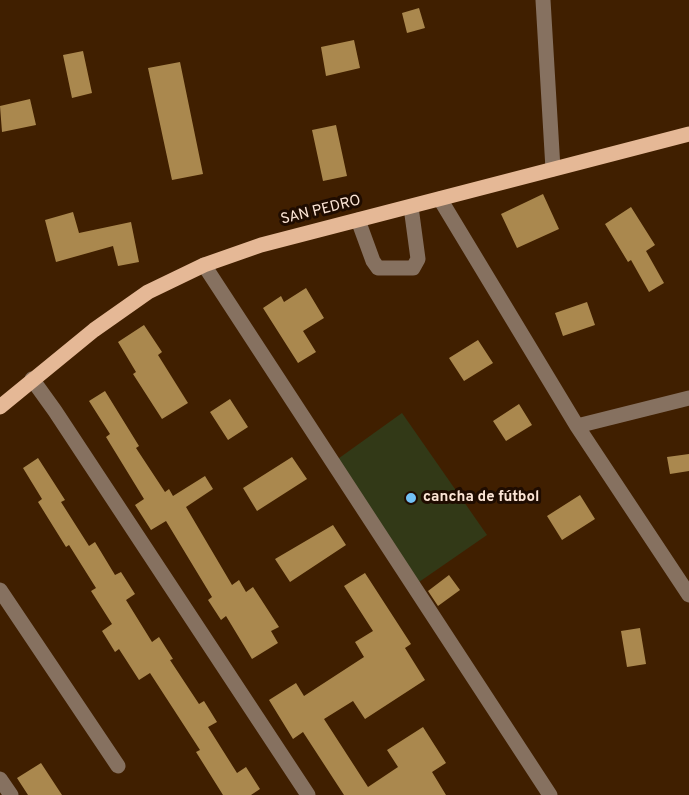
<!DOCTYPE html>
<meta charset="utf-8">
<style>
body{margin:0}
canvas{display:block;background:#401f00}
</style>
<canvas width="689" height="795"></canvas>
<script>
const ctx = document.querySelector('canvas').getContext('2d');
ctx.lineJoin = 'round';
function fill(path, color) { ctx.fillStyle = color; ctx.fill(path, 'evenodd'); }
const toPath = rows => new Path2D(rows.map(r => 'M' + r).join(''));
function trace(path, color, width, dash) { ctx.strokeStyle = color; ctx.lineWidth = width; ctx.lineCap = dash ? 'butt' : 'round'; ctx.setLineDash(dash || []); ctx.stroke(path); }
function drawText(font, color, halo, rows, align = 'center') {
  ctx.font = font + ' Overpass,sans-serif'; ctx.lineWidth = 6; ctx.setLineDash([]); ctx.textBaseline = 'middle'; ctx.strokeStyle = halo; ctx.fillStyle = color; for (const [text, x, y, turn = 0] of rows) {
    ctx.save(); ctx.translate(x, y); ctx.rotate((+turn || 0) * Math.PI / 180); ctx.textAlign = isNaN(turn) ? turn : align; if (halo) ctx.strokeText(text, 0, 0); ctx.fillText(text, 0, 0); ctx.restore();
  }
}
fill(toPath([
 [402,413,487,535,419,582,335,461]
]), '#323917');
fill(toPath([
 [419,8,425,28,407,33,402,13],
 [354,40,360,68,326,76,321,47],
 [83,51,92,93,72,98,63,55],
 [180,62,203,174,172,180,148,68],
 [30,99,36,125,2,132,0,106],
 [336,125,347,176,323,181,312,130],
 [543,194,559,229,517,248,501,214],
 [631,207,655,245,646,251,664,283,649,292,631,260,628,262,605,224],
 [73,212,79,233,131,222,139,262,118,266,113,246,56,262,45,220],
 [306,288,324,318,303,331,316,352,298,363,263,308,281,296,284,302],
 [587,302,595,325,563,336,555,313],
 [144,325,162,352,158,355,188,403,162,419,133,374,136,372,118,342],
 [478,340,493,363,464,381,449,358],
 [105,391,139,446,136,448,165,492,169,489,173,496,205,476,213,489,186,507,232,585,239,580,246,592,253,587,279,627,271,631,278,643,252,659,226,616,221,620,208,600,212,597,166,521,151,530,135,505,144,499,106,437,110,434,89,401],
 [230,399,248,427,228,440,210,412],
 [519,404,532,425,506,441,493,421],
 [689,454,689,471,670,474,667,457],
 [292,457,307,479,257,511,243,488],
 [38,458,65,500,61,502,89,546,95,542,115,575,121,572,135,594,126,600,152,642,159,637,173,659,170,660,199,704,204,701,217,722,208,727,237,773,246,767,260,789,251,795,223,795,196,752,200,750,150,673,139,680,119,649,115,652,102,631,112,624,91,591,96,588,69,545,66,547,38,502,42,499,23,468],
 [580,495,595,519,562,540,547,516],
 [333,525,346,545,290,582,275,559],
 [365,573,411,644,405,648,425,680,365,719,353,701,324,719,368,787,398,767,387,750,423,727,446,763,432,772,446,795,344,795,303,732,293,739,269,700,296,683,304,696,364,657,355,642,373,631,344,586],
 [449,575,460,590,438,606,428,591],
 [640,628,646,664,627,667,621,631],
 [41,763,62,795,28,795,17,778]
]), '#aa884e');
trace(toPath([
 [543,0,553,169],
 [440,199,577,426,689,595],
 [358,220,373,261,378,268,413,268,418,259,411,207],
 [204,265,550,795],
 [32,379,55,411,308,795],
 [577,426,689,398],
 [0,590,118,766],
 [0,779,11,795]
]), '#867160', 15);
trace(toPath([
 [0,407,94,330,148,292,204,265,261,245,689,134]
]), '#e5b896', 15);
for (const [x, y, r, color] of [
 [411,498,6,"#72c1f5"]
]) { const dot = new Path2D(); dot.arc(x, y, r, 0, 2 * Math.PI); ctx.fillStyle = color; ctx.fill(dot); trace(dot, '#1f0c00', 2); }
drawText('15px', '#fce5d5', '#1f0c00', [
 ["SAN PEDRO",321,211,-14]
]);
drawText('bold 15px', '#fce5d5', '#1f0c00', [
 ["cancha de fútbol",423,498]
], 'left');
</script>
